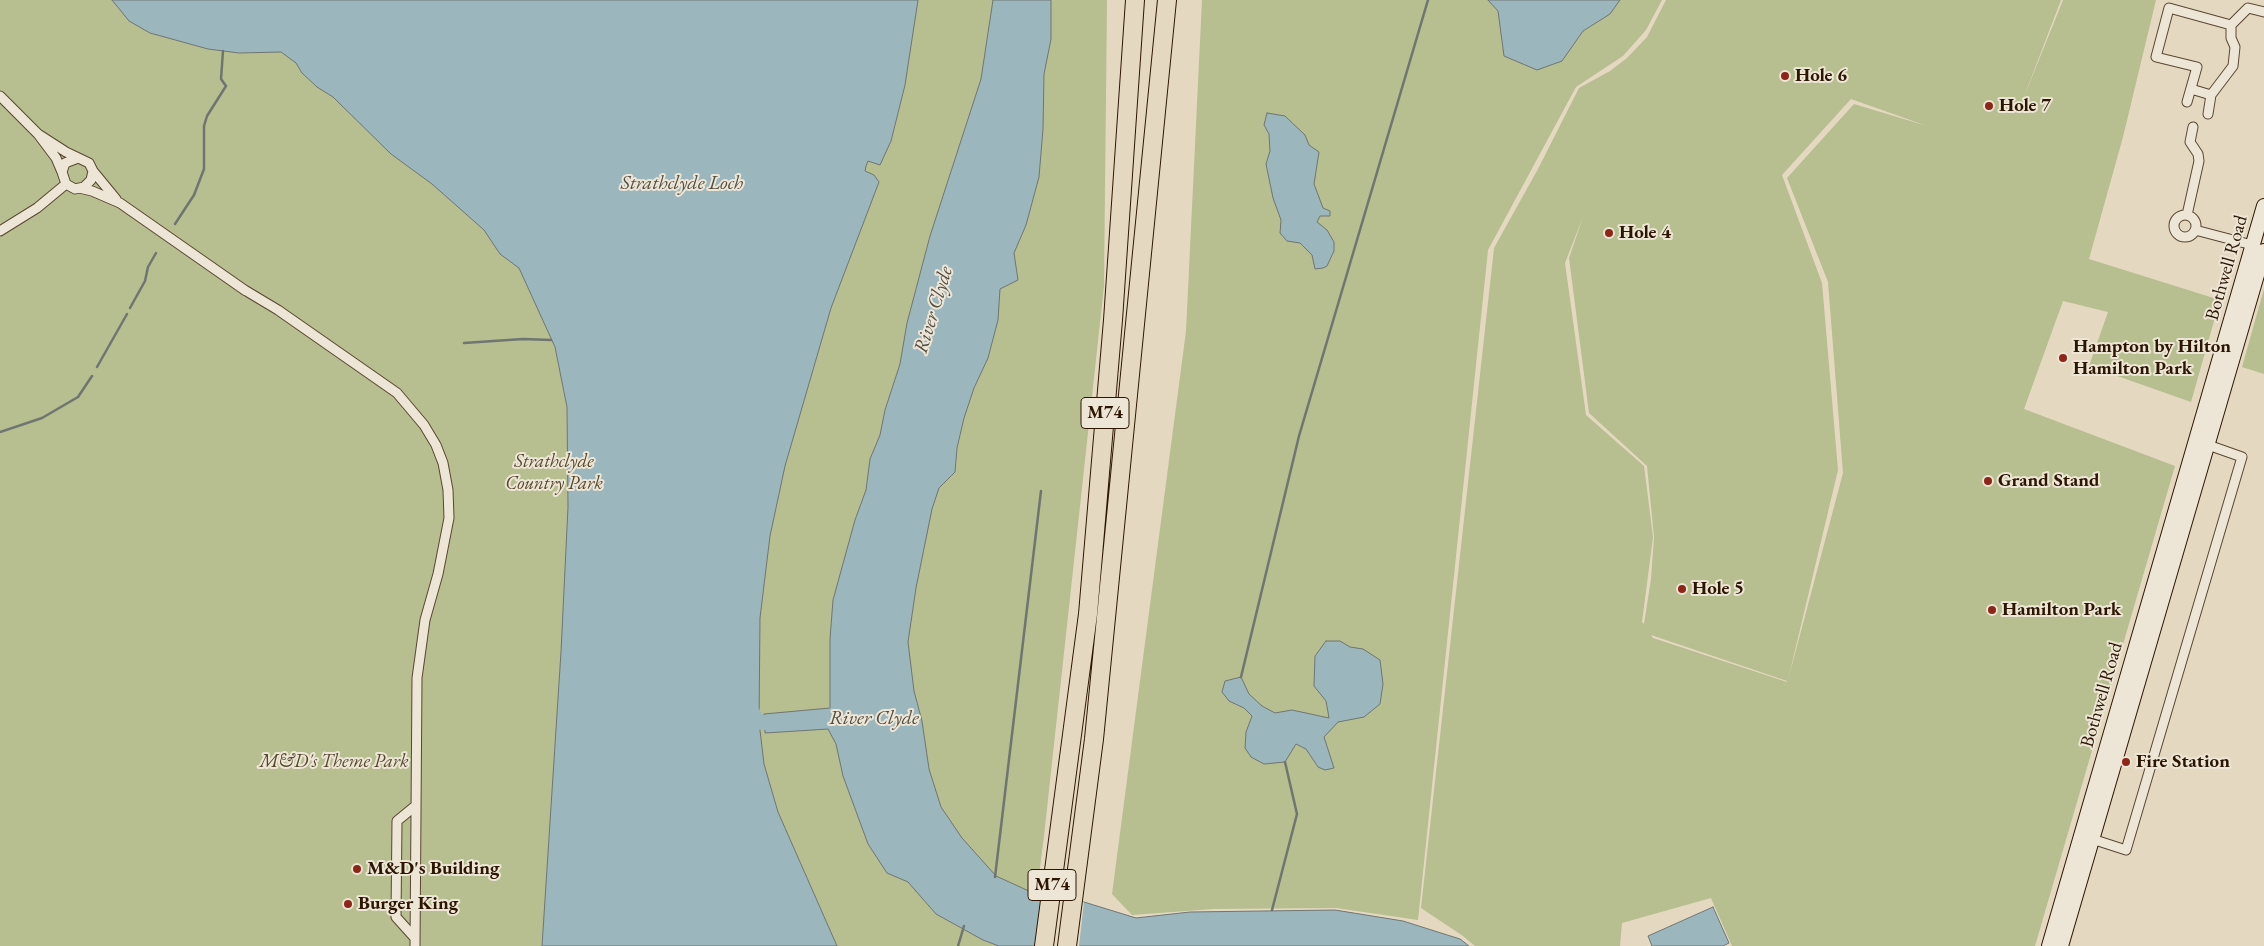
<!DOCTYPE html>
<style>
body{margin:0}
canvas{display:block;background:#e4d8c0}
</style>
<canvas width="2264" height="946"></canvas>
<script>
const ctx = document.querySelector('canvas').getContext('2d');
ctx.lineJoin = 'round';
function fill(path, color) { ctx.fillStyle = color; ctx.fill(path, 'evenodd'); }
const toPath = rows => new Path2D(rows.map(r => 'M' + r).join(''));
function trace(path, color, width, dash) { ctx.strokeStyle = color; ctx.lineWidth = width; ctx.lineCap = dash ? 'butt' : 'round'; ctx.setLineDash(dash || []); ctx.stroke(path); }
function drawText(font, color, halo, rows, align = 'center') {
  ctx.font = font + ' "EB Garamond",serif'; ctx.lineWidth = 4; ctx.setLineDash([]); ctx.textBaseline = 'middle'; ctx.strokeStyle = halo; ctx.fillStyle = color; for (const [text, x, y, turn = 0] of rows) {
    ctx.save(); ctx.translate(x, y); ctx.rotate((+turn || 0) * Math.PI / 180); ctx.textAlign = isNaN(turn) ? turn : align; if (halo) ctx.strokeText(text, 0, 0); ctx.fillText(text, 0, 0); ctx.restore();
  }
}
fill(toPath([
 [0,0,1107,0,1104,286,1044,836,1030,946,0,946],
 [1202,0,1662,0,1646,30,1623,56,1576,87,1488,250,1418,920,1336,908,1214,909,1132,915,1112,894,1186,331],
 [1666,0,2061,0,2022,102,2063,0,2156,0,2123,137,2089,259,2220,300,2191,402,2089,366,2108,312,2063,301,2024,409,2175,466,2035,946,1732,946,1711,898,1622,923,1620,946,1475,946,1463,936,1421,908,1494,248,1538,169,1579,88,1610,71,1627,58,1647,37],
 [1851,99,1927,126,1854,104,1787,178,1828,282,1843,473,1788,680,1838,470,1822,283,1782,175],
 [1583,217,1569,258,1589,413,1647,466,1654,537,1651,579,1644,624,1642,622,1653,537,1644,466,1586,415,1565,263],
 [1651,635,1787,681,1787,682,1653,638],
 [2264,289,2264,374,2242,367]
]), '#b7be90');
const water = toPath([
 [112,0,918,0,905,85,891,141,880,165,868,161,866,166,865,171,874,175,879,182,831,308,785,466,770,536,760,618,759,722,764,764,778,812,837,946,542,946,561,652,568,507,567,407,555,347,519,268,500,254,484,230,432,184,391,154,333,97,317,87,302,73,296,63,281,52,239,53,208,49,150,33,129,21,112,0],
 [993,0,1051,0,1051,39,1044,74,1043,129,1039,177,1026,225,1014,253,1018,280,1000,289,998,320,988,358,974,388,964,418,957,448,955,472,939,488,932,509,916,588,908,642,914,691,922,721,929,769,941,807,962,838,996,876,1042,897,1084,902,1136,918,1190,912,1335,910,1403,921,1460,939,1469,946,999,946,983,940,936,914,908,882,887,873,868,844,843,776,836,744,828,729,765,733,764,714,830,708,830,639,833,600,855,520,866,490,870,459,880,435,885,410,900,364,907,323,930,236,981,79,993,0],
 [1488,0,1620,0,1610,14,1583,31,1562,61,1537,70,1504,56,1498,11,1488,0],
 [1267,113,1285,116,1305,135,1309,145,1319,152,1314,184,1323,208,1330,211,1330,216,1320,216,1317,222,1327,230,1334,242,1334,251,1327,266,1323,268,1315,269,1312,255,1300,243,1287,241,1280,233,1281,220,1273,198,1266,164,1270,151,1269,134,1264,125,1267,113],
 [1326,641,1340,641,1350,647,1363,649,1380,660,1383,684,1380,704,1364,717,1338,722,1324,737,1334,768,1325,770,1318,767,1306,749,1296,744,1285,762,1264,764,1251,757,1245,748,1246,732,1252,716,1244,708,1229,701,1222,692,1225,681,1241,677,1249,694,1262,706,1275,713,1292,710,1329,718,1326,701,1314,686,1315,656,1326,641],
 [1713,907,1729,943,1723,946,1652,946,1648,936,1713,907]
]);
fill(water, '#9cb6be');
trace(water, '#6f7672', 1);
fill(toPath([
 [1042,897,1084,902,1079,946,1035,946]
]), '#e4d8c0');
trace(toPath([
 [175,224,194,195,204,169,204,126,207,116,226,86,221,79,223,51],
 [130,308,145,281,148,267,156,253],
 [464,343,523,339,551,340],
 [97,367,127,314],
 [0,432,42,418,78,397,92,376],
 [1241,677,1299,436,1428,0],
 [995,877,1041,491],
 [1272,910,1297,814,1285,762],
 [958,946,964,926]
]), '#6f7672', 2.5);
trace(toPath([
 [747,705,759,722,770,723]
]), '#9cb6be', 15);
const minor = toPath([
 [2191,89,2211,95],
 [0,96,38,134,56,158,62,172],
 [2187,102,2197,67,2156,57,2169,8,2231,25],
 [2208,114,2211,95,2233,66,2235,47,2231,38,2231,25,2248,8,2264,12],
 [38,134,66,152,89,163,93,171,91,180,84,187,75,189,66,184,62,172,65,163,78,158],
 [93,171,116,199],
 [79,188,92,191,120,203,246,291],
 '2174 226a11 11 0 1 1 22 0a11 11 0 1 1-22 0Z',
 [2187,215,2199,161,2198,154,2190,142,2193,127],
 [2195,230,2256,246],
 [0,231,37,208,66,184],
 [243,289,278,310,397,393,424,425,436,445,443,463,448,490,449,518,438,574,425,620,417,678,415,946],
 [2092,839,2126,850,2242,457,2208,445],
 [414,937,396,917,397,821,414,807]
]);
const secondary = toPath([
 [2049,946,2264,206],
 [2061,946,2264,251]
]);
const motorway = toPath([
 [1044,946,1088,614,1113,320,1135,0],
 [1067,946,1094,739,1167,0]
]);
trace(minor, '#5a4631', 11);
trace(secondary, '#2c1601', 16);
trace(motorway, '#2c1601', 20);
trace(minor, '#ede6d6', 9);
trace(secondary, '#ede6d6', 14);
trace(motorway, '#e4d8c0', 18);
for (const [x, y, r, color] of [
 [1785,76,5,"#8f2418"],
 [1989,106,5,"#8f2418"],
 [1609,233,5,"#8f2418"],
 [2063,358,5,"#8f2418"],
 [1988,481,5,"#8f2418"],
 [1682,589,5,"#8f2418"],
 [1992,610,5,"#8f2418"],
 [2126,762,5,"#8f2418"],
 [357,869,5,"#8f2418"],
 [348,904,5,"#8f2418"]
]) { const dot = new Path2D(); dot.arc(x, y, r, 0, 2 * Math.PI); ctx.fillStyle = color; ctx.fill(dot); trace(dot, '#ede6d6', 2); }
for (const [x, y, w] of [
 [1105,413,48],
 [1052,885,48]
]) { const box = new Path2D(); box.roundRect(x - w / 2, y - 15.5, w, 31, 4); ctx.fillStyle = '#ede6d6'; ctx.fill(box); trace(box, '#2c1601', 1); }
drawText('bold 18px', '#2c1601', null, [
 ["M74",1105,413],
 ["M74",1052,885]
]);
drawText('bold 19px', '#2c1601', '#ede6d6', [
 ["Hole 6",1795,76],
 ["Hole 7",1999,106],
 ["Hole 4",1619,233],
 ["Hampton by Hilton",2073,347],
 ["Hamilton Park",2073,369],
 ["Grand Stand",1998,481],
 ["Hole 5",1692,589],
 ["Hamilton Park",2002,610],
 ["Fire Station",2136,762],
 ["M&D's Building",367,869],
 ["Burger King",358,904]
], 'left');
drawText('19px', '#2c1601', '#ede6d6', [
 ["Bothwell Road",2227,268,-74],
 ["Bothwell Road",2102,695,-74]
]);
drawText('italic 19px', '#56482c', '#ede6d6', [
 ["Strathclyde",554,462],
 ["Country Park",554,484],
 ["M&D's Theme Park",334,762]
]);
drawText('italic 20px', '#534e43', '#ede6d6', [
 ["Strathclyde Loch",682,184],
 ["River Clyde",934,310,-73],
 ["River Clyde",874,719]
]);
</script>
